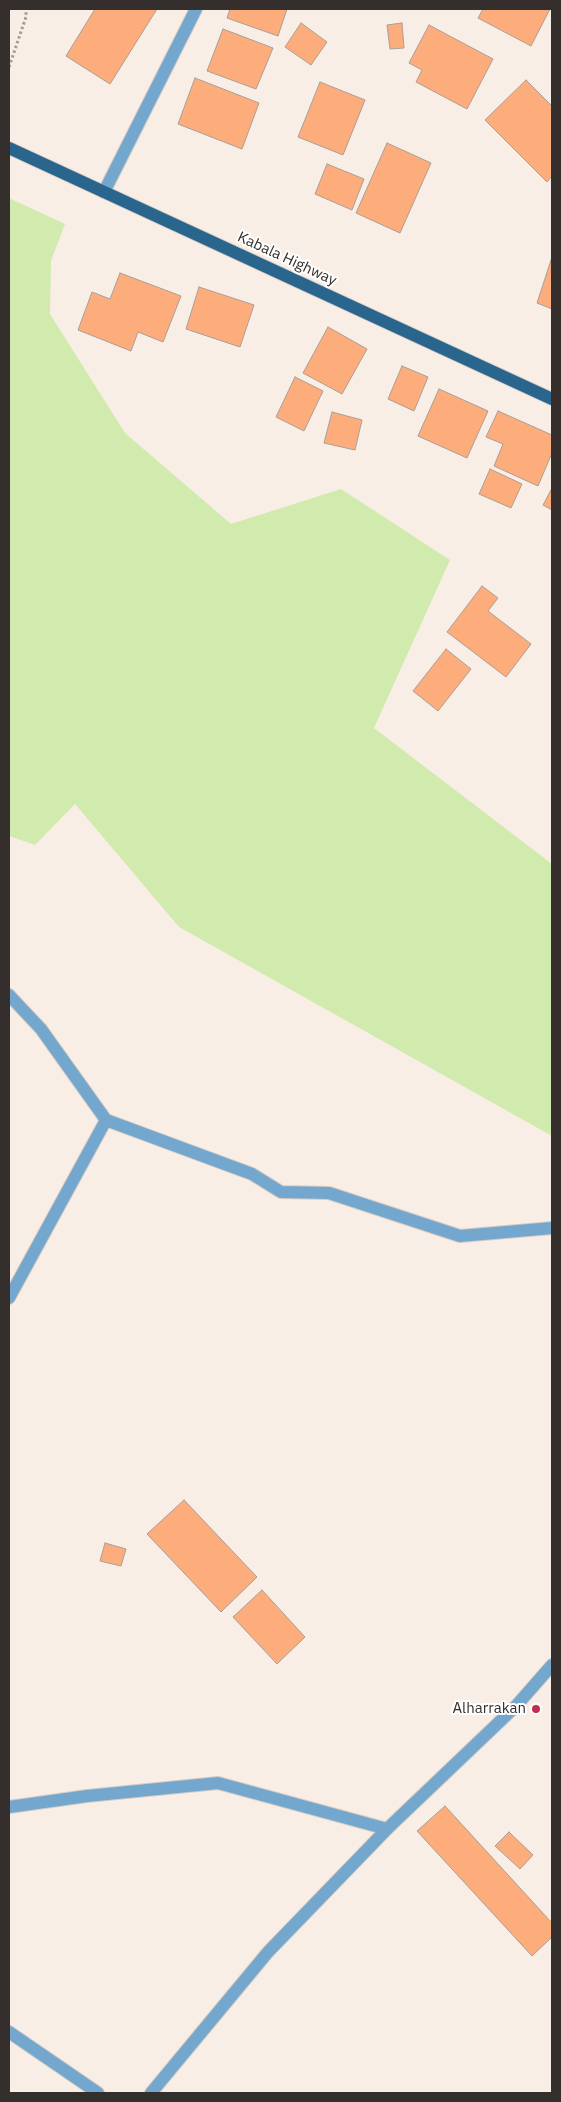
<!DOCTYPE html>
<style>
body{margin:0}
#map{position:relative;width:561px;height:2102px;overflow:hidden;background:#f9eee5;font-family:"IBM Plex Sans",sans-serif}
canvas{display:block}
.frame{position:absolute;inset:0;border:10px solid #342f2c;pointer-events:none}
</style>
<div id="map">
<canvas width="561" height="2102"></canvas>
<div class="frame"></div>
</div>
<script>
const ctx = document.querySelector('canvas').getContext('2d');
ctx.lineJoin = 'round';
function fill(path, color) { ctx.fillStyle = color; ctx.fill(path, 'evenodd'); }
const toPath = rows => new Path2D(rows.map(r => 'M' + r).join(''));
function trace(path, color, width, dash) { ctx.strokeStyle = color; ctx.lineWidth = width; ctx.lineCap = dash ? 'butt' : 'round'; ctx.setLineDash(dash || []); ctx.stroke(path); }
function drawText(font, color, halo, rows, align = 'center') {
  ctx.font = font + ' "IBM Plex Sans",sans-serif'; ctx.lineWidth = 4; ctx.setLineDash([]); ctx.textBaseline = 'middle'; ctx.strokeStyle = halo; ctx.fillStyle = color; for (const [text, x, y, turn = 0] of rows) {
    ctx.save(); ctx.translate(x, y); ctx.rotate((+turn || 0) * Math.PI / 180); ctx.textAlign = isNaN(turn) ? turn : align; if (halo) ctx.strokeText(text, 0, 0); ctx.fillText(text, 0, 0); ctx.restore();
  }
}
fill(toPath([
 [9,198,65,224,51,261,50,314,125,433,231,524,341,489,450,560,374,728,552,864,552,1136,179,927,75,804,35,845,9,836]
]), '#d1ebae');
const building = toPath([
 [95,9,157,9,110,84,66,56,95,9],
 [230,9,287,9,278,36,227,18,230,9],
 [483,9,550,9,531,46,478,18,483,9],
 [301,23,327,42,311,65,285,47,301,23],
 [402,23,404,48,390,49,387,25,402,23],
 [429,25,493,59,467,109,416,82,422,70,409,63,429,25],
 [223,29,273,48,256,89,207,71,223,29],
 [195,78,259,103,242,149,178,124,195,78],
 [526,80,552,106,552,176,547,182,485,120,526,80],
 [320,82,365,100,343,155,298,137,320,82],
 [387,143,431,163,400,233,356,213,387,143],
 [327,164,364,179,352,210,315,194,327,164],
 [552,257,552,309,537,303,552,257],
 [120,273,181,296,163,342,138,332,131,351,78,330,92,292,110,299,120,273],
 [199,287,254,305,240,347,186,329,199,287],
 [328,327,367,349,342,394,303,373,328,327],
 [402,366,428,377,414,411,388,399,402,366],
 [295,377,323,391,304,431,276,417,295,377],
 [439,389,488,411,467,458,418,436,439,389],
 [498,411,552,435,552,453,538,486,494,466,503,444,486,437,498,411],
 [332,412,362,420,355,450,324,443,332,412],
 [490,469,522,484,511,508,479,494,490,469],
 [552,488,552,510,543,505,552,488],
 [482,586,498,598,488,611,531,644,506,677,447,632,482,586],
 [446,649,471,669,438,711,413,691,446,649],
 [184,1500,257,1577,221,1612,147,1534,184,1500],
 [105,1543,126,1549,121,1566,100,1561,105,1543],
 [262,1590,305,1637,277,1664,233,1617,262,1590],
 [445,1806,552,1923,552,1937,532,1956,417,1831,445,1806],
 [509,1832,533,1855,520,1869,495,1846,509,1832]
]);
fill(building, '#fcad7b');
trace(building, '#a99e97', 1);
const street = toPath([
 [104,192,196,9],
 [9,995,41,1029,106,1120],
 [9,1298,106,1120,252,1174,281,1192,329,1193,460,1236,552,1228],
 [9,1807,87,1796,218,1783,387,1829],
 [9,2032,98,2093],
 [151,2093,268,1952,387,1829,516,1706,552,1665]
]);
const primary = toPath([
 [9,148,552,399]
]);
trace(street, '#d6ccc4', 14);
trace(primary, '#d6ccc4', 14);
trace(toPath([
 [9,67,26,17,26,9]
]), '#a49b95', 3, [2.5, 2.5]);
trace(street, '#73a7cd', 12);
trace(primary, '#29658d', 12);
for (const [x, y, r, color] of [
 [536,1709,5,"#bf2f50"]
]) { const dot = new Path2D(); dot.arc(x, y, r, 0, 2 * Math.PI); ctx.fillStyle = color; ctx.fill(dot); trace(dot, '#fff', 2); }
drawText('15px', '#342f2c', '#fff', [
 ["Kabala Highway",287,259,25]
]);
drawText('15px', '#342f2c', '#fff', [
 ["Alharrakan",526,1709]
], 'right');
</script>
